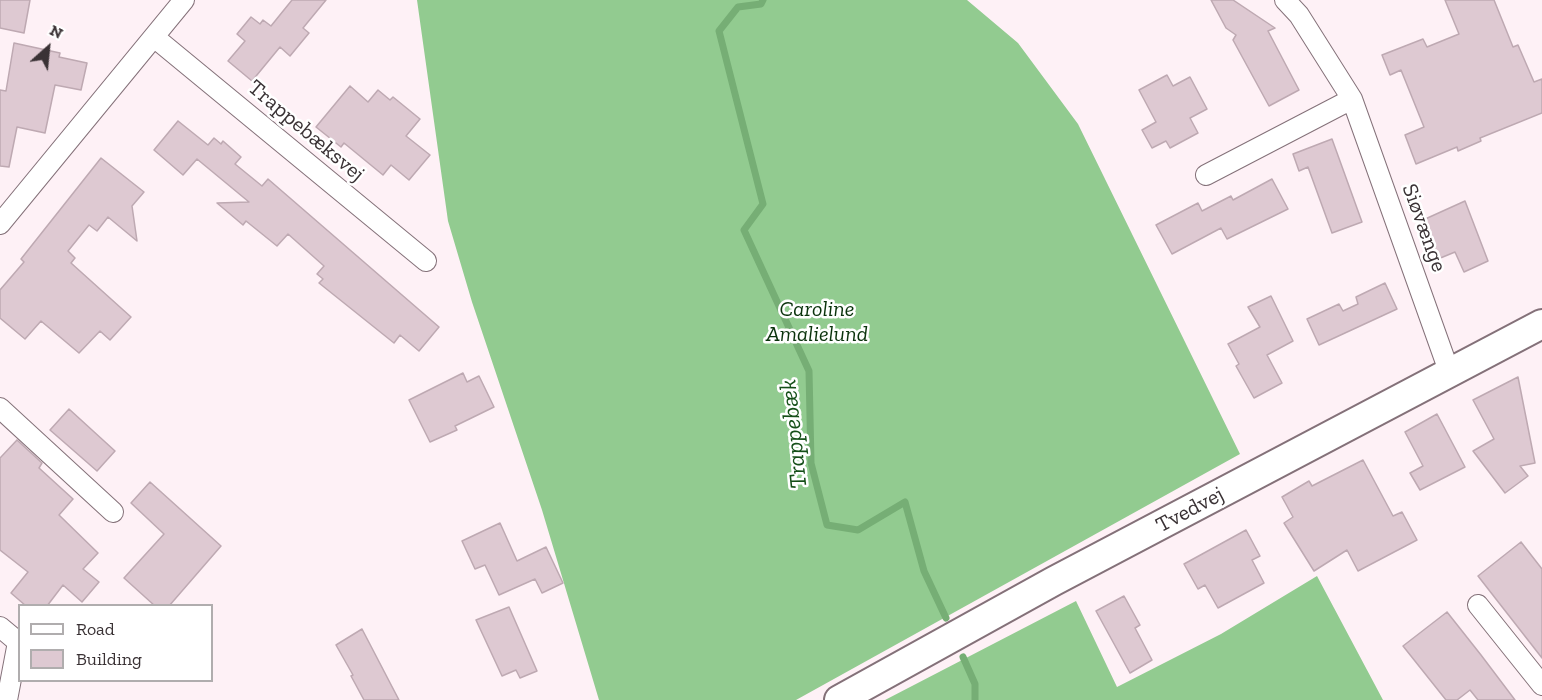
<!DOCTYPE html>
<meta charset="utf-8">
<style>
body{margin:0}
#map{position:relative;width:1542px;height:700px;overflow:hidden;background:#fef1f6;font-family:"Zilla Slab",serif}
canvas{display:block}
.legend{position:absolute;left:18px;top:604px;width:195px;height:78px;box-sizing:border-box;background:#fff;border:2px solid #b0adae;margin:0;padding:8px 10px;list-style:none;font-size:18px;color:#3a3235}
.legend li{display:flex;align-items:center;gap:12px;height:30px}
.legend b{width:30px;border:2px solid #b0adae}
.north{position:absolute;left:18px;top:18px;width:60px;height:60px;-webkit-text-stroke:4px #fff;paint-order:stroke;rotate:27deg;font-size:16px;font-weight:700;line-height:24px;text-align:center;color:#3a3235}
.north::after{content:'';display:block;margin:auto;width:21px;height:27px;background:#3a3235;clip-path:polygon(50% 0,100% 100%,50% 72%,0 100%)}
</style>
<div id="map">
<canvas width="1542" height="700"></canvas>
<ul class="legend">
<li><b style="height:8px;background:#fff"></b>Road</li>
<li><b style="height:16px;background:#dec9d2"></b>Building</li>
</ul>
<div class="north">N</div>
</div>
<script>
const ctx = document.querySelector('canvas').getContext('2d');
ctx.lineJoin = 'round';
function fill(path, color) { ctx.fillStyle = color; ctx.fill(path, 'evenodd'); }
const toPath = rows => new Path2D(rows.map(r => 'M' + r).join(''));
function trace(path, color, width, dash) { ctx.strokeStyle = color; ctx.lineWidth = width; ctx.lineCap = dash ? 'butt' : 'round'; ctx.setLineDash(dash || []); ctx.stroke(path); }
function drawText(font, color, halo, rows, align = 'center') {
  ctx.font = font + ' "Zilla Slab",serif'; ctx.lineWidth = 5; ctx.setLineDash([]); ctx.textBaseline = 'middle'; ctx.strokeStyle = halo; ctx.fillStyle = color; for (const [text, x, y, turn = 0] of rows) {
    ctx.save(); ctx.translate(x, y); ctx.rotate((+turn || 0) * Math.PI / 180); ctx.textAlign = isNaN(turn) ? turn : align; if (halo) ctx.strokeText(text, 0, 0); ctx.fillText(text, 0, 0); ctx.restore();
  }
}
fill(toPath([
 [417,0,967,0,1018,43,1078,124,1240,454,796,700,599,700,542,510,472,302,448,221],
 [1317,576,1383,700,885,700,1076,601,1117,687,1221,634]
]), '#92cb90');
trace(toPath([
 [763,0,761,4,738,7,719,31,763,204,744,230,809,371,811,463,827,525,858,530,905,502,924,571,946,618],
 [963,657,975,684,975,700]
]), '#76ae75', 7);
const building = toPath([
 [0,0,30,0,24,33,0,28,0,0],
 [292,0,326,0,303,28,309,33,290,56,280,47,252,81,228,61,245,41,237,34,251,17,260,24,263,20,271,26,292,0],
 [1211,0,1233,0,1275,28,1268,31,1299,90,1269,106,1233,40,1236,35,1226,28,1211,0],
 [1445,0,1494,0,1513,47,1518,45,1534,82,1542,79,1542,113,1480,138,1481,141,1458,151,1457,147,1416,164,1405,135,1424,127,1401,70,1390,75,1382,55,1423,39,1427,47,1459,34,1445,0],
 [14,43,60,53,59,57,87,63,81,90,55,85,45,133,17,127,9,167,0,166,0,90,6,91,14,43],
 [1167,75,1173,86,1190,77,1207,109,1190,118,1198,133,1170,148,1166,141,1152,148,1142,130,1156,122,1139,90,1167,75],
 [350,86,368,102,378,90,390,100,393,97,420,119,406,136,430,155,409,180,391,165,383,175,344,143,341,147,316,127,350,86],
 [178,121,208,145,214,138,221,144,223,141,241,157,235,164,262,186,268,179,439,327,419,351,400,335,394,343,319,283,323,279,317,274,324,266,288,234,277,246,246,221,243,225,217,203,249,202,197,159,183,175,154,150,178,121],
 [1332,139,1362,222,1332,233,1308,167,1299,171,1293,154,1332,139],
 [101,158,144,192,132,206,137,241,108,217,97,231,89,225,68,251,75,258,71,263,131,317,110,340,100,331,79,353,41,321,25,339,0,318,0,290,24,262,21,259,101,158],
 [1272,179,1288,209,1227,239,1221,228,1172,254,1156,225,1198,203,1202,211,1231,196,1233,200,1272,179],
 [1465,201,1488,261,1464,272,1455,252,1438,259,1423,220,1465,201],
 [1385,283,1397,309,1319,345,1307,319,1339,304,1343,311,1358,304,1356,297,1385,283],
 [1271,296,1293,341,1267,355,1282,383,1254,398,1236,366,1239,364,1228,344,1260,327,1248,307,1271,296],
 [463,373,467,382,479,376,494,407,455,426,457,430,430,442,409,400,463,373],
 [1518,377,1535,463,1520,466,1528,476,1505,493,1473,451,1494,439,1473,400,1518,377],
 [69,409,115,451,97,471,50,430,69,409],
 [1437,414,1465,467,1420,490,1410,473,1423,466,1405,432,1437,414],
 [17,440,42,463,39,468,73,499,59,515,98,553,83,569,99,582,82,602,63,585,47,606,26,606,11,593,28,572,0,550,0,458,17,440],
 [1363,460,1393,516,1402,512,1417,540,1358,571,1347,550,1314,571,1284,523,1293,517,1282,497,1309,481,1312,486,1363,460],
 [150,482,221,546,169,606,155,606,124,578,164,534,131,503,150,482],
 [500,523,517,561,546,547,563,583,542,593,535,579,499,595,485,565,475,569,462,541,500,523],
 [1246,530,1260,556,1252,560,1264,583,1218,608,1205,585,1198,589,1184,564,1246,530],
 [1521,542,1542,569,1542,658,1478,576,1521,542],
 [1124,596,1140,625,1135,628,1152,660,1130,673,1096,611,1124,596],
 [509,607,537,671,520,678,516,670,502,676,476,620,509,607],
 [1447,612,1481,655,1515,700,1478,700,1470,690,1457,700,1446,700,1403,646,1447,612],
 [362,629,399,700,364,700,351,676,353,675,336,645,362,629]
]);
fill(building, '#dec9d2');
trace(building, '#bea9b2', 1.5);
const street = toPath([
 [1285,0,1299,15,1352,99,1450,374],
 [154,37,426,261],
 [1206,175,1352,99],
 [0,224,184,0],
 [0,408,113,512],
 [1478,605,1542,685],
 [0,627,18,642,7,700]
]);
const secondary = toPath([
 [839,700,1054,581,1542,324]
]);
trace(street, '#847179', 22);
trace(secondary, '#847179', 32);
trace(street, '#fff', 20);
trace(secondary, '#fff', 28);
drawText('22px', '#3a3235', '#fff', [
 ["Trappebæksvej",306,131,40],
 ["Siøvænge",1424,228,70],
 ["Tvedvej",1190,510,-28]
]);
drawText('italic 22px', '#0a330c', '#fff', [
 ["Caroline",817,310],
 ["Amalielund",817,335]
]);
drawText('italic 24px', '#154f18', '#fff', [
 ["Trappebæk",794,434,-96]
]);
</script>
